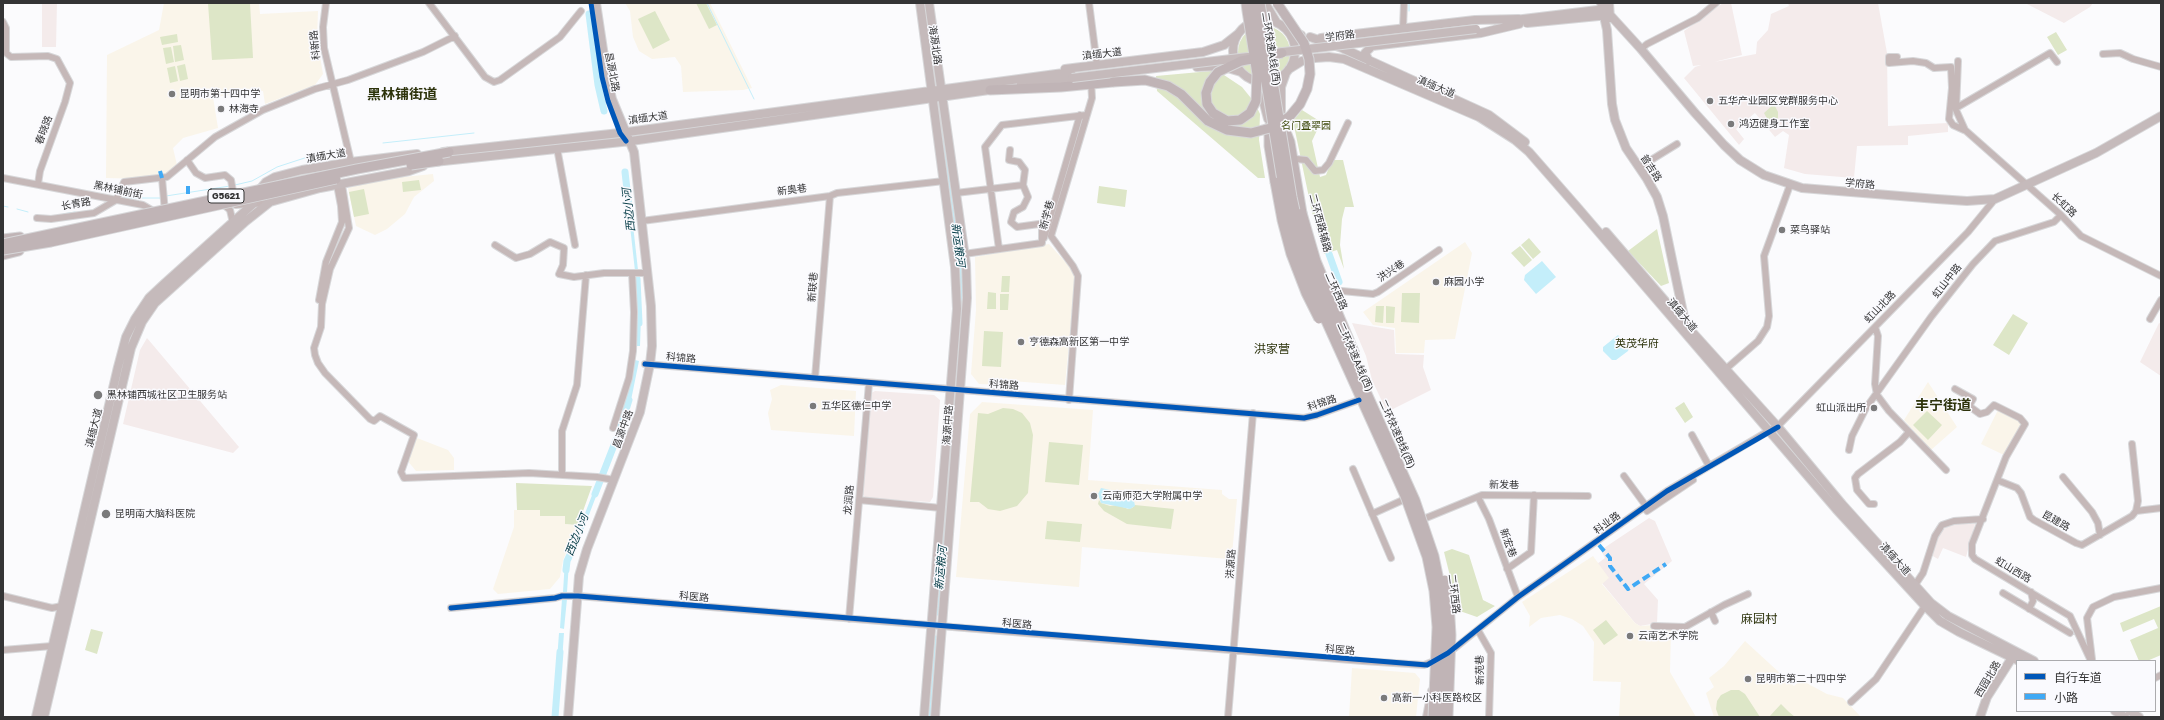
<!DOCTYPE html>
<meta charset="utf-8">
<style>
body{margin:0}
#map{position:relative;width:2164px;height:720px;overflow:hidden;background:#fbfbfd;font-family:"Golos Text","Noto Sans SC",sans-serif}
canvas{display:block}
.frame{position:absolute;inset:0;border:4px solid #343435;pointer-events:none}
.legend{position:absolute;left:2016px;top:660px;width:140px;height:52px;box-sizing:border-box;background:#fafafe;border:1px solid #ababae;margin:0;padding:5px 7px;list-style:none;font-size:12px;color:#343435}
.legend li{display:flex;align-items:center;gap:8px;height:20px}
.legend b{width:20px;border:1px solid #ababae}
</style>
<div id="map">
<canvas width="2164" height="720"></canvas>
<div class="frame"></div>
<ul class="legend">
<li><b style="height:5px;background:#0057b8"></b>自行车道</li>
<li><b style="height:5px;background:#3fa9f5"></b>小路</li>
</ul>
</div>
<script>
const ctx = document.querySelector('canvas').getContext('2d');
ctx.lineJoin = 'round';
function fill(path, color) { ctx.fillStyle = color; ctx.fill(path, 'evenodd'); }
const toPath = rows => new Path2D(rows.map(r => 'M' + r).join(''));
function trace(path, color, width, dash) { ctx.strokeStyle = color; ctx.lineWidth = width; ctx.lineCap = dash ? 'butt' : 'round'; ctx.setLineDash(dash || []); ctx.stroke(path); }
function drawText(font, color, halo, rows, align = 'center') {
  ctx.font = font + ' "Golos Text","Noto Sans SC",sans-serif'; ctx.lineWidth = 3; ctx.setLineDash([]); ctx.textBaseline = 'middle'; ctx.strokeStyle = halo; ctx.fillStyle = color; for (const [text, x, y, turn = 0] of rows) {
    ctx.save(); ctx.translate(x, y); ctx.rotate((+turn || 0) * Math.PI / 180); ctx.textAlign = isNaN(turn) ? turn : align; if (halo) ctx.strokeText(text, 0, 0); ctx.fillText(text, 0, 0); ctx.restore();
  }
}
fill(toPath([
 [42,3,57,3,56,47,42,47],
 [1723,3,1731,3,1742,55,1714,62,1756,54,1757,42,1768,30,1771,14,1789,6,1788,3,1878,3,1887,53,1888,126,1948,123,1948,132,1908,136,1908,145,1857,146,1854,178,1805,174,1784,168,1789,135,1783,131,1775,137,1755,113,1736,129,1744,139,1739,145,1684,78,1695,67,1701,65,1693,66,1684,31],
 [2025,3,2093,3,2090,7,2064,23],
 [1352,323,1394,330,1395,354,1424,355,1423,367,1431,390,1387,412,1372,380,1366,356],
 [2159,323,2161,324,2161,376,2140,362],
 [147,338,239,447,233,453,123,424,140,350],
 [875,391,934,395,940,400,933,497,930,502,866,498,859,490,868,395],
 [1649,518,1655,521,1672,561,1644,584,1658,600,1657,623,1640,626,1635,623,1602,583,1597,564,1605,558,1601,550],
 [1966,522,1975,524,1966,557,1943,548,1938,559,1931,555,1936,536,1941,530,1951,525]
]), '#f4ebeb');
fill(toPath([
 [164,3,259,3,260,14,318,11,317,39,323,74,315,85,265,104,263,91,213,97,218,128,183,138,173,148,177,165,168,173,146,179,106,178,107,55,159,30],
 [625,3,710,3,752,88,743,90,683,92,681,66,675,57,652,59,639,51,633,37,630,11],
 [433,174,434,181,414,197,405,214,387,229,375,235,356,226,348,188,383,179],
 [1465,242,1472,253,1455,339,1425,340,1424,353,1396,353,1395,328,1373,325,1363,312],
 [1049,244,1069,266,1075,278,1065,385,1011,381,1005,385,979,384,971,374,976,310,975,257],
 [1928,382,1957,427,1931,450,1904,420],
 [781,385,856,391,854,436,771,430,768,413,772,399,770,390],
 [982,402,1093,410,1088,480,1222,490,1222,494,1229,499,1237,499,1232,555,1229,559,1082,547,1079,587,956,577,970,414],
 [1998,410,2001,410,2022,423,2004,455,1981,444],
 [417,438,448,450,454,458,454,470,416,471,407,460],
 [514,510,540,510,540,516,565,516,565,524,578,525,563,560,560,577,550,589,498,594,493,589,514,527],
 [1593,556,1609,578,1602,584,1635,623,1640,626,1654,625,1671,629,1670,672,1696,717,1619,717,1621,682,1593,681,1594,642,1583,626,1572,619,1560,615,1541,618,1529,627,1530,616,1522,602],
 [1745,641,1794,686,1801,680,1827,694,1843,698,1861,717,1714,717,1706,693,1714,687,1709,678,1724,666],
 [1352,668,1415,673,1420,679,1416,717,1349,717]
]), '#faf5ea');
fill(toPath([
 [208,3,250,3,253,58,212,60],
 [696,3,706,3,717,25,709,29],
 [655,11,670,40,653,49,638,19],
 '1238 52a26 26 0 1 1 52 0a26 26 0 1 1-52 0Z',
 [2056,32,2067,50,2058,55,2047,37],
 [177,34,178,42,162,45,160,37],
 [181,45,184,60,175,62,173,46],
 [171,47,174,62,166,64,163,48],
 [185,64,188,79,180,81,177,66],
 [175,66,178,81,170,83,167,68],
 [1211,71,1221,73,1242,87,1255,103,1260,114,1259,140,1265,178,1258,178,1157,91,1156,76],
 [1774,104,1778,112,1778,122,1771,126,1764,113],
 [1302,110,1321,122,1312,141,1320,177,1326,175,1332,160,1343,160,1354,207,1345,207,1342,219,1340,245,1344,269,1337,250,1324,254,1312,212,1293,121],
 [419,180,421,190,403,192,402,182],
 [1099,186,1127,190,1125,207,1097,203],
 [364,189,369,214,354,217,349,192],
 [1657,229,1669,283,1661,286,1628,251],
 [1529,238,1541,252,1533,259,1521,245],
 [1520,246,1532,260,1524,267,1511,253],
 [1002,276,1010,276,1009,292,1001,292],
 [988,292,996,293,996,309,987,309],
 [1402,293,1420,293,1419,323,1401,322],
 [1000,294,1009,294,1008,310,1000,310],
 [1376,306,1384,306,1383,323,1375,322],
 [1386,306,1395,307,1394,323,1386,323],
 [2013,314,2028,323,2009,355,1993,345],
 [984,331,1003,332,1001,367,982,366],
 [1684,402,1693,417,1685,423,1675,408],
 [1003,408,1013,409,1022,413,1030,423,1033,435,1028,493,1017,506,1000,511,988,509,979,502,970,502,978,413,988,414],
 [1927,411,1942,425,1928,440,1913,425],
 [1049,442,1083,445,1079,485,1045,482],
 [516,483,592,486,578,525,565,524,565,516,540,516,540,510,517,510],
 [1099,500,1101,503,1110,506,1118,505,1128,509,1132,508,1135,505,1174,509,1171,529,1127,524,1104,511,1098,504],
 [1047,521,1082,524,1080,542,1045,539],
 [1452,549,1469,555,1483,600,1495,606,1477,617,1457,610,1455,596,1444,552],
 [2161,606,2161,655,2147,661,2139,661,2130,640,2158,628,2154,619,2123,632,2120,623],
 [1606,620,1618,635,1604,645,1593,630],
 [91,629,103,632,97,654,85,650],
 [1731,690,1739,690,1745,694,1760,717,1719,717,1716,709,1717,701,1721,695],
 [1781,704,1789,712,1795,717,1769,717]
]), '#dde6c7');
fill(toPath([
 [631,207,638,270,635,271,628,208],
 [1542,261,1556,277,1536,294,1524,280,1525,275],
 [637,315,641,315,640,346,636,346],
 [1618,335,1629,348,1628,351,1616,360,1612,360,1603,351,1603,347],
 [635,360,639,361,629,410,624,409],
 [622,417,627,419,615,450,610,448],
 [596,485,600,486,574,554,570,552],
 [1101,488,1120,492,1126,499,1134,501,1135,506,1130,509,1101,503,1098,494],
 [565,560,569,562,567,592,563,592],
 [562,599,567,599,564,629,560,628],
 [559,633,564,633,562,661,557,660]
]), '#c4eefa');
trace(toPath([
 [707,3,754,99],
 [1409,11,1409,3],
 [383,143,474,133],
 [235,185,252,181,277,167,323,152],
 [166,196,230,186],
 [124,198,161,198],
 [3,206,8,207],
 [17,209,28,212],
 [63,214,75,212]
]), '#c4eefa', 1);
trace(toPath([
 [925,3,934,73],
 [589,14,598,85,604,111],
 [941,114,957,231,962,281,962,316],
 [625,172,630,216],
 [1329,254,1339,282],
 [637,279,639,323],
 [621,426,629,400],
 [595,494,616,440],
 [566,570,567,561,575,544],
 [937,612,955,404],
 [555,717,560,652],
 [928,717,935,639]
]), '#c4eefa', 7);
const minor = toPath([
 [326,3,323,27,324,48,351,162],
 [429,3,485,77,494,82,500,80,560,37,581,11],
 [1089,3,1097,65],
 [3,22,6,28,6,53,11,57,48,56,57,59,70,83,65,102,40,171,38,184],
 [1403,29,1404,3],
 [1641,49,1647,44,1698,18,1716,3],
 [2103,54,2120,53,2133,59,2161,67],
 [1897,57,1889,57,1889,63,1913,61,1926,63,1934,68,1951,67,1952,88,1949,119,1953,125,1964,130],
 [1958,61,1956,110,1965,130,2061,215,2081,236,2161,276],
 [1956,108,2050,53,2057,62],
 [557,148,575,245],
 [1296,159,1306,160,1315,171,1323,170,1329,163,1348,123],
 [187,160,196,173,205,178,225,175,231,180,234,197],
 [1643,165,1677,144],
 [3,178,143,205,155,212],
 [162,178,165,212],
 [342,185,349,228,330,269,322,304,321,327,314,348,315,355,318,363,325,373,370,419,374,421,380,416,414,435,401,472,404,478,529,473,597,477,614,480],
 [956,193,1023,185],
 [224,205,230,210,233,223],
 [236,205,268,203],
 [37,218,51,219,94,213,116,200,124,182,167,177,215,137,263,110,315,89,348,80,423,52,455,36],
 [642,221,830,196,837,193,944,181],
 [1044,238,1080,115],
 [495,245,516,258,530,254,550,242,564,248,563,265,559,274,574,277,604,273,643,273],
 [999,249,985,147,1002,125,1086,115],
 [964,254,1042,243,1042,226,1039,224,1017,227,1011,222,1014,212,1023,207,1028,197,1023,185,1025,170,1019,162,1009,160,1010,150],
 [1328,294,1342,291,1373,294,1378,292,1439,250],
 [319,300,326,262,342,222,341,206,337,185],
 [2150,319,2161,300],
 [1875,327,1878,336,1875,384,1877,395,1889,411,1946,470],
 [645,364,1304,418,1317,415,1359,400],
 [1727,368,1758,341,1767,327,1769,316,1764,256,1790,185],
 [815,378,830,196],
 [1955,389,1973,399,1969,406,1980,414,1987,412,1994,405,2020,418,2025,424,2006,457,1997,480,1972,544,1972,555,1975,559,2070,616,2091,661],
 [1069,400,1078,276,1073,266,1051,236,1092,98,1091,80],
 [613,428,629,378,633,351,634,312,632,273],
 [1775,429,1968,232,1995,199],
 [1692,435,1709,466],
 [1849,450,1852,436,1866,408,1931,317,1973,264,1995,241,2054,222,2061,215],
 [1353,469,1391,558],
 [562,475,562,431,577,385,586,275],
 [1624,476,1646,506],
 [2063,477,2092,512,2098,523,2100,535],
 [1997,480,2017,488,2021,493,2030,517,2034,520,2076,543,2082,545,2132,516,2136,511,2138,501,2132,444],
 [1478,497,1489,519,1518,597],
 [859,500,941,508],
 [1874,504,1869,504,1857,490,1855,478,1858,474,1900,442,1909,432],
 [1647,511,1693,480],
 [2136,511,2161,508],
 [1372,514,1403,500],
 [1426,518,1482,495,1588,496],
 [1507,569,1531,552,1534,495],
 [1915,585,1923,573,1935,536,1942,525,1954,521,1983,519],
 [2003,593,2070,633],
 [3,596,52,608,62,606],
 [451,608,555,598,562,596,578,596,1363,661,1424,665,1437,660],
 [2029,609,2033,601,2031,592],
 [1711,612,1715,621],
 [849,619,869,383],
 [1654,626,1685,627,1724,605,1748,594],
 [1479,632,1491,653,1489,717],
 [3,650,52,646],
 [1450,652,1518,597,1667,491,1772,429],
 [2092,659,2087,618,2093,607,2114,597,2161,588],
 [2155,678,2161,675],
 [1851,702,1876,679,1925,606],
 [1228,717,1253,413],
 [1426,717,1431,691]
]);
const major = toPath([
 [920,3,955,267,957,309,924,717],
 [929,3,966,264,967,298,935,717],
 [1265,3,1277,23],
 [1601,3,1607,30,1612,104,1615,120,1626,148,1647,179,1657,197,1663,216,1685,322],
 [1609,3,1610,18],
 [1601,9,1610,15,1641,49,1695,113,1724,145,1740,160,1764,175,1802,188,1937,199,1967,201,1995,199,2096,153,2161,116],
 [1515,20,1606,9],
 '1233 51a31 31 0 1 1 62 0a31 31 0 1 1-62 0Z',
 [1527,23,1609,15],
 [1287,30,1301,35],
 [1310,37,1342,48,1489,115,1525,142],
 [1321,38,1475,20,1519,19],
 [1369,61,1365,53,1372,46,1481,33,1519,24],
 [1197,67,1221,66,1241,72],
 [1065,69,1203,52,1224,45,1238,34],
 [1289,69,1302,61,1315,58,1329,57,1344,59,1479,117,1515,140,1529,152,1578,208,1836,509,1925,606,1940,621,1959,632,2019,661],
 [1256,83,1262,96,1268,119],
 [1021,85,1071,78],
 [1281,111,1281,87,1286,73],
 [443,152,620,133,1071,72],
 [434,162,631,141,996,89],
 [1606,232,1685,324,1778,427,1842,504,1931,603,1948,616,2034,661],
 [2115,711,2125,717],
 [2130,711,2139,717],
 [36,717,118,367,126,337,135,319,149,298,164,284,253,204,253,198,266,182,275,177,302,170,351,162,417,154],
 [44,717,131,348,142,322,155,303,246,221,270,202,320,188,409,171,423,166],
 [568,717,579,576,587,549,640,412,650,364,652,346,651,306,634,152,612,99,607,76,596,3],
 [1980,717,1987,697,2015,653]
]);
const highway = toPath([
 [990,90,1061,87,1113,82],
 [1283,124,1290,142,1302,213],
 [1269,127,1269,146,1275,182],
 [3,239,20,237],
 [3,255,19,251]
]);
trace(minor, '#d7d7d9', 8);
trace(major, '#d7d7d9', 10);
trace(highway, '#d7d7d9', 11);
trace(minor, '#c5b8b8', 6);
trace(major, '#c5babb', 8);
trace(highway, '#c0b4b6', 9);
const majorBridge = toPath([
 [1275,53,1476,29],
 [1072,78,1248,57]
]);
const highwayBridge = toPath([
 [1246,3,1247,11,1257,74,1256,101,1250,113,1240,120,1227,121,1213,113,1207,104,1206,93,1210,82,1218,72,1237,63,1241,61,1282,53],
 [1253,3,1285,199,1296,245,1312,290,1405,496,1427,557,1434,591,1437,627,1433,717],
 [1260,3,1292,197,1302,243,1319,287,1415,500,1434,556,1441,590,1444,627,1440,717],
 [1113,82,1145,80,1168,86,1181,94,1208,121,1227,130,1251,133,1274,127,1290,116,1300,104,1307,89,1310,74,1309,59,1304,43,1277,3],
 [411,165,439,161],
 [1275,182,1282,220,1291,254,1306,293,1319,319],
 [1302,213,1316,261,1355,354],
 [3,244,357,169,449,152],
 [3,250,51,242,336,179],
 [1445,580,1449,602,1451,635,1448,717]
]);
trace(majorBridge, '#d7d7d9', 10, []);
trace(highwayBridge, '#d7d7d9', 11, []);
trace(majorBridge, '#c5babb', 8);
trace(highwayBridge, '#c0b4b6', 9);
trace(toPath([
 [160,171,162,178],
 [188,186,188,196],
 [1599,545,1610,558,1610,566,1628,589,1666,564]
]), '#3fa9f5', 4, [8, 4]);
trace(toPath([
 [591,3,602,77,608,101,620,133,626,141],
 [645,364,1304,418,1317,415,1359,400],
 [451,608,555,598,562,596,578,596,1427,665,1448,653,1518,597,1667,491,1778,427]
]), '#0057b8', 5);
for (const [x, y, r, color] of [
 [172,94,4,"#7a7a7b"],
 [1710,101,4,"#7a7a7b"],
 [221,109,4,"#7a7a7b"],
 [1731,124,4,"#7a7a7b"],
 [1782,230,4,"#7a7a7b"],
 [1436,282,4,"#7a7a7b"],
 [1021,342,4,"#7a7a7b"],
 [98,395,5,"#7a7a7b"],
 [813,406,4,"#7a7a7b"],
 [1874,408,4,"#7a7a7b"],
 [1094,496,4,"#7a7a7b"],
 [106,514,5,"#7a7a7b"],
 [1630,636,4,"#7a7a7b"],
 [1748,679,4,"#7a7a7b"],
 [1384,698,4,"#7a7a7b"]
]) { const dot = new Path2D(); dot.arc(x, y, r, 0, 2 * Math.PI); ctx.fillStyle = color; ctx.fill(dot); trace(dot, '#fafafe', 1.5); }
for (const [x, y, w] of [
 [226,196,36]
]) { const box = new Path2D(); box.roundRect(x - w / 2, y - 7, w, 14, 3); ctx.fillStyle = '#fafafe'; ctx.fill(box); trace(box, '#343435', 1); }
drawText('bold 9px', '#343435', null, [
 ["G5621",226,196]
]);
drawText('10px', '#343435', '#fafafe', [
 ["学府路",1340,36,-7],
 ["科新路",315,45,-96],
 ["海源北路",935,45,82],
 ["二环快速A线(西)",1271,49,81],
 ["滇缅大道",1102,54,-7],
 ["昌源北路",612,72,79],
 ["滇缅大道",1436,87,23],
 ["滇缅大道",648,118,-8],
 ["春晓路",44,130,-70],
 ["滇缅大道",326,156,-10],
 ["普吉路",1651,168,57],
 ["学府路",1860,184,5],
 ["黑林铺前街",118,190,12],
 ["新奥巷",792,190,-7],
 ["长青路",76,204,-10],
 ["长虹路",2064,205,43],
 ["新学巷",1047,215,-75],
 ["二环西路辅路",1320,223,75],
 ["洪兴巷",1391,271,-34],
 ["虹山中路",1947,281,-52],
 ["新联巷",813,287,-86],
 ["二环西路",1336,291,66],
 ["虹山北路",1880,307,-46],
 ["滇缅大道",1682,315,50],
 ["二环快速A线(西)",1355,357,66],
 ["科锦路",681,358,5],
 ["科锦路",1004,385,4],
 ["科锦路",1322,403,-18],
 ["海源中路",948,425,-86],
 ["滇缅大道",94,428,-76],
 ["昌源中路",623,429,-70],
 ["二环快速B线(西)",1397,434,66],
 ["新发巷",1504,485,1],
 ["龙润路",849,500,-85],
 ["昆建路",2056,521,29],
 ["科业路",1607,523,-36],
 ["新宏巷",1508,543,70],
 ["滇缅大道",1895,559,48],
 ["洪源路",1231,564,-86],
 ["虹山西路",2013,570,31],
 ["二环西路",1454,594,83],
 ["科医路",694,597,5],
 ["科医路",1017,624,5],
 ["科医路",1340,650,5],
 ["新苑巷",1480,670,-91],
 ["西园北路",1988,679,-59]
]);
drawText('10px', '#343435', '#fafafe', [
 ["昆明市第十四中学",180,94],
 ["五华产业园区党群服务中心",1718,101],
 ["林海寺",229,109],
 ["鸿迈健身工作室",1739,124],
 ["菜鸟驿站",1790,230],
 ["麻园小学",1444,282],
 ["亨德森高新区第一中学",1029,342],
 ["黑林铺西城社区卫生服务站",107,395],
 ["五华区德仁中学",821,406],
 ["虹山派出所",1866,408,"right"],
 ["云南师范大学附属中学",1102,496],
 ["昆明南大脑科医院",115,514],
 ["云南艺术学院",1638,636],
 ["昆明市第二十四中学",1756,679],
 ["高新一小科医路校区",1392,698]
], 'left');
drawText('10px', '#3a4607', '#fafafe', [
 ["名门叠翠园",1306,126]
]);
drawText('italic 11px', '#003943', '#fafafe', [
 ["西边小河",629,210,-96],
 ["新运粮河",958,245,83],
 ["西边小河",577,535,-68],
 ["新运粮河",941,568,-85]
]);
drawText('11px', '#2d330b', '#fafafe', [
 ["英茂华府",1637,344]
]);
drawText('12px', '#2d330b', '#fafafe', [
 ["洪家营",1272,349],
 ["麻园村",1759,619]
]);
drawText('bold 14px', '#2d330b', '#fafafe', [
 ["黑林铺街道",402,95],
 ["丰宁街道",1943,406]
]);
</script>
